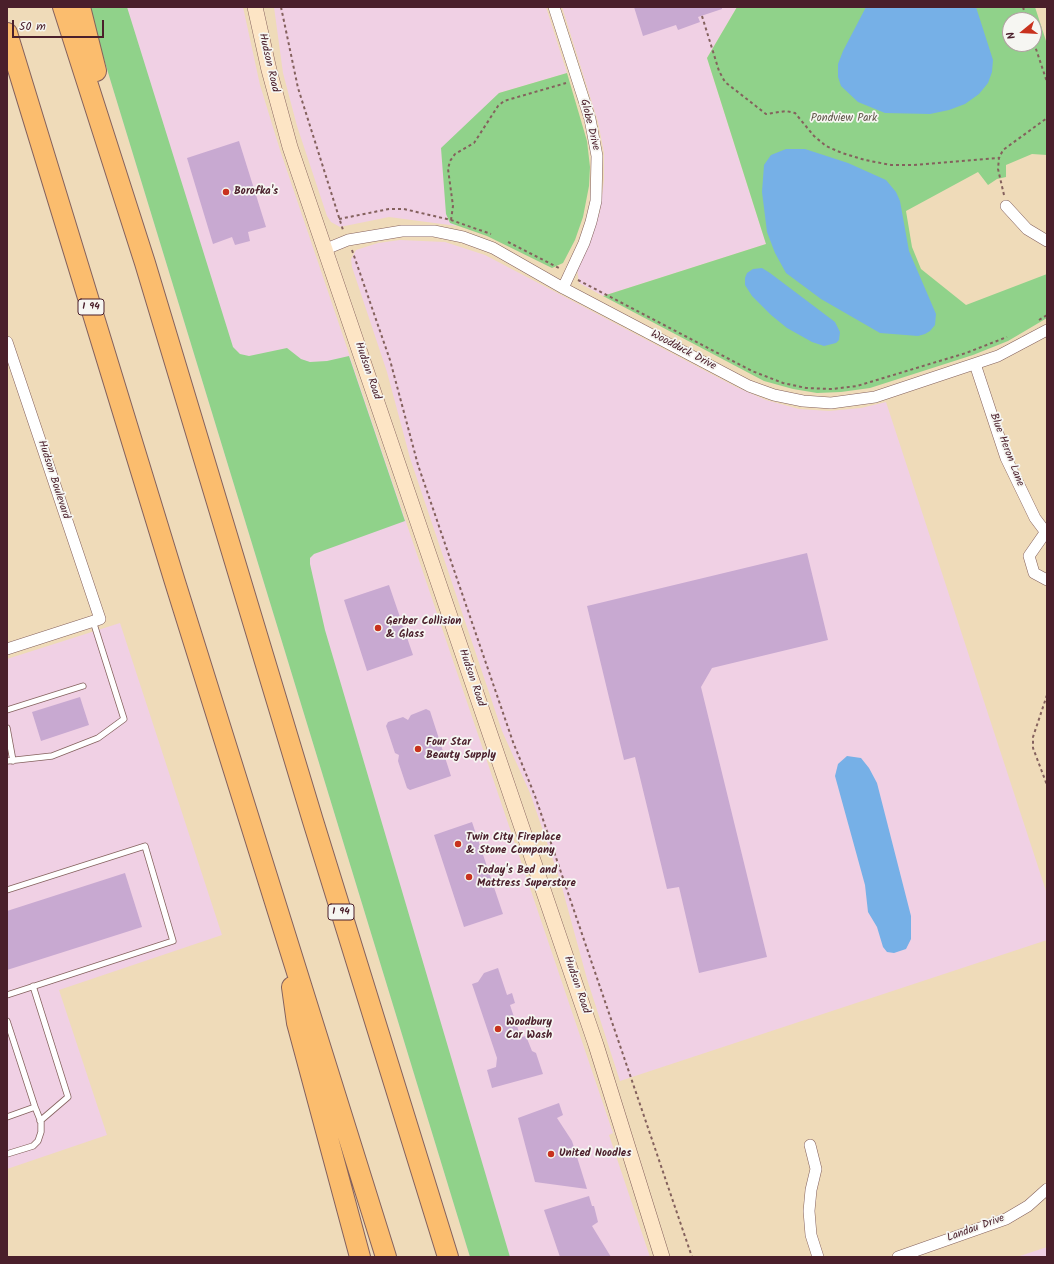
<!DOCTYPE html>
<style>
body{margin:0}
#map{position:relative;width:1054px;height:1264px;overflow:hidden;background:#efdbb9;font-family:Kalam,sans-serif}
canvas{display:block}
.frame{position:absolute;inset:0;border:8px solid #4a1f2b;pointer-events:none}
.north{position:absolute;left:1002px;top:12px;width:40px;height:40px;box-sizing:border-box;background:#f6f6f2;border:1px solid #b1a0a2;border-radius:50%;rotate:252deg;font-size:11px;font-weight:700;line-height:16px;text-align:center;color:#4a1f2b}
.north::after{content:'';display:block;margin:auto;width:14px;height:18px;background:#c8321e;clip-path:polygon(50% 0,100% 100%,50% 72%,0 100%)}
.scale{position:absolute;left:12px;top:20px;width:92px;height:18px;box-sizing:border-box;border:2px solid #4a1f2b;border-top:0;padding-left:5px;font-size:12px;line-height:14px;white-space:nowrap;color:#4a1f2b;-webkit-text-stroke:3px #f6f6f2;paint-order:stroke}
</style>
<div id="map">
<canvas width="1054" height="1264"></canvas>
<div class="frame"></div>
<div class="north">N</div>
<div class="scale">50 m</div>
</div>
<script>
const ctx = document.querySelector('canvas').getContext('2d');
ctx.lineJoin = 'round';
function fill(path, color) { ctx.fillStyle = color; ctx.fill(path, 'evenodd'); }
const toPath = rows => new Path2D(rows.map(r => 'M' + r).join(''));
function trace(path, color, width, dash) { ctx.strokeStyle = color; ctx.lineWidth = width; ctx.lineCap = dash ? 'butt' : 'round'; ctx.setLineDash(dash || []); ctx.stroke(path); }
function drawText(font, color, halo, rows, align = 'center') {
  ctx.font = font + ' Kalam,sans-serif'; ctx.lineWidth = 3.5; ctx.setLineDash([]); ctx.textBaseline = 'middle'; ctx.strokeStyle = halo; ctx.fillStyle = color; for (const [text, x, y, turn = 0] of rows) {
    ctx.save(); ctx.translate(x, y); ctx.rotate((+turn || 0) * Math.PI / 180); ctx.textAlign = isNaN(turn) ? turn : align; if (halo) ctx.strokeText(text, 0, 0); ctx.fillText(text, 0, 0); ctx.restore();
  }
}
fill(toPath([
 [88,7,243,7,260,85,280,150,613,1133,609,1135,650,1257,470,1257],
 [274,7,546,7,567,73,499,93,448,220,457,226,389,217,340,227,331,222,327,216,297,126,283,73],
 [562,7,737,7,707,58,766,244,603,296,579,283,577,269,591,240,600,211,604,180,604,153,598,122],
 [400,240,445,242,485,255,736,387,766,400,799,409,829,411,861,408,886,402,1047,894,1047,940,620,1081,587,979,560,880,530,793,502,731,410,458,387,372,352,267,351,259,356,250,378,243],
 [120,623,222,935,59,990,107,1135,7,1169,7,659],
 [1047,1247,1047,1257,1017,1257]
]), '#f0d0e4');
fill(toPath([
 [88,7,127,7,233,347,240,354,249,356,287,348,301,359,310,362,327,361,349,356,405,521,314,554,310,558,310,564,325,630,510,1257,470,1257],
 [737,7,1035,7,1047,44,1047,155,1032,154,1006,165,1006,177,997,179,988,185,978,172,906,211,912,247,921,269,966,305,1047,274,1047,318,1008,341,973,355,870,388,841,392,817,393,793,389,764,381,603,296,766,244,707,58],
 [1010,20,1034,20,1034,44,1010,44],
 [567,73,587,141,590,167,589,186,583,217,575,240,563,263,552,268,487,236,450,223,446,214,441,148,499,93]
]), '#90d28a');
fill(toPath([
 [866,7,976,7,993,60,992,72,988,83,979,94,965,104,949,110,930,114,885,113,858,102,841,86,838,77,838,64,843,51],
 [786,149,805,149,848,163,886,180,896,192,900,201,909,251,936,314,935,325,930,331,925,334,918,336,880,333,821,299,786,273,775,253,767,232,762,192,764,165,771,155],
 [762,268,770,273,835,322,840,332,839,340,836,343,824,346,812,342,787,328,771,315,752,296,745,285,745,278,747,273,753,269],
 [847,756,861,758,869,768,877,783,911,916,911,939,906,949,894,953,887,952,883,947,877,927,868,912,865,885,835,776,838,764]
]), '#76b0e7');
fill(toPath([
 [634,7,722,7,722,9,698,17,700,22,678,30,676,25,643,36],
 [239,141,266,227,248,232,250,241,235,245,232,237,213,244,187,158],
 [807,553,828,640,712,668,701,687,767,957,699,973,679,887,667,889,635,757,624,760,587,606],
 [389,585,413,655,367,671,344,600],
 [80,697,89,725,41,741,32,712],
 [426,709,430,711,451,776,410,790,407,788,398,761,399,755,395,753,386,726,388,722,403,717,408,720,411,715],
 [472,822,503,914,464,927,434,835],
 [125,873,142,927,7,970,7,911],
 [498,968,507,995,512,993,515,1003,510,1005,519,1032,522,1037,526,1036,532,1051,536,1053,543,1074,492,1088,487,1070,496,1067,497,1058,472,984,478,982,484,973],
 [559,1103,563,1115,557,1118,572,1141,587,1189,535,1182,518,1118],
 [589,1196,592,1206,594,1206,598,1222,592,1226,611,1257,560,1257,544,1210]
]), '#c8a9d1');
const lane = toPath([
 [7,710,83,686],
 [7,728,13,761],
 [7,761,52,756,98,738,124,719,93,621],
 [7,890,145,846,173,941,7,995],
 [33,986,68,1097,40,1121],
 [7,1021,35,1107,7,1117],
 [7,1154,33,1146,38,1141,41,1132,41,1122,35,1107]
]);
const street = toPath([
 [554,7,590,119,597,156,596,201,591,222,584,243,563,288],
 [1006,206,1027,229,1047,241],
 [326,249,348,240,402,231,434,231,463,237,493,248,563,288,749,386,774,395,803,401,831,403,875,397,998,356,1047,330],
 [7,342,100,619,7,649],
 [975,364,1006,458,1035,518,1047,534],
 [1045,533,1029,556,1034,573,1047,580],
 [810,1145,816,1169,811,1190,809,1211,811,1235,818,1257],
 [898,1257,1006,1219,1028,1206,1047,1189]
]);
const secondary = toPath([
 [255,7,269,70,290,147,596,1045,662,1257]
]);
const highway = toPath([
 [63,7,145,263,313,821,448,1257],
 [80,7,96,71],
 [7,33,175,582,386,1257],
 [292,987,297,1023,360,1257]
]);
trace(lane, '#84615d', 7);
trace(street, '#84615d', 12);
trace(secondary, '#84615d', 16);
trace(highway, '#84615d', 22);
trace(toPath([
 [281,7,298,88,343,230],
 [1023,7,1027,20],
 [702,16,719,71,725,82,766,114,786,111,795,113,814,136,826,146,842,153,865,160,891,165,914,165,999,158],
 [1034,43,1047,82],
 [1004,195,998,169,999,158,1003,150,1047,118],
 [339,219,389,209,404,209,451,220,491,234],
 [451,220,453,206,448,169,450,161,455,154,474,143,498,106,504,101,566,83],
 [508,242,559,268],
 [352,250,390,360,418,465,513,742,535,796,692,1257],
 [578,280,752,371,783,383,806,388,832,389,857,386,966,353,1007,337],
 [1039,320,1047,315],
 [1047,695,1033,737,1033,748,1047,785]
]), '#84615d', 2, [3, 3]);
trace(lane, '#fff', 5.5);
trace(street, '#fff', 11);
trace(secondary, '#fde5c5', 15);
trace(highway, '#fbbd6e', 20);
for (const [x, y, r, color] of [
 [226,192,4,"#c8321e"],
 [378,628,4,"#c8321e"],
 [418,749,4,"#c8321e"],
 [458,844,4,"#c8321e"],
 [469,877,4,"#c8321e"],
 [498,1029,4,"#c8321e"],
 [551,1154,4,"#c8321e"]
]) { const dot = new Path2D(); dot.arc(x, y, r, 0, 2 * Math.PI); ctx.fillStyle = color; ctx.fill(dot); trace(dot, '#f6f6f2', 1.5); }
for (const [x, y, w] of [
 [91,307,26],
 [341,912,26]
]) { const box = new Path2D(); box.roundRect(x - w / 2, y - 8, w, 16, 3); ctx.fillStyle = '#f6f6f2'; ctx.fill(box); trace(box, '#4a1f2b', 1); }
drawText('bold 10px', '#4a1f2b', null, [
 ["I 94",91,307],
 ["I 94",341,912]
]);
drawText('11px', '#4a1f2b', '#f6f6f2', [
 ["Hudson Road",268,63,77],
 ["Globe Drive",589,125,76],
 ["Woodduck Drive",683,351,28],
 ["Hudson Road",367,371,71],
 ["Blue Heron Lane",1006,450,69],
 ["Hudson Boulevard",53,480,72],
 ["Hudson Road",471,678,71],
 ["Hudson Road",576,985,71],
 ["Landau Drive",976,1229,-20]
]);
drawText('11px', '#5f5548', '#f6f6f2', [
 ["Pondview Park",844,119]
]);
drawText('bold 11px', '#4a1f2b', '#f6f6f2', [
 ["Borofka's",234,192],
 ["Gerber Collision",386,622],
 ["& Glass",386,635],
 ["Four Star",426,743],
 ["Beauty Supply",426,756],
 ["Twin City Fireplace",466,838],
 ["& Stone Company",466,851],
 ["Today's Bed and",477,871],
 ["Mattress Superstore",477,884],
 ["Woodbury",506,1023],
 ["Car Wash",506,1036],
 ["United Noodles",559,1154]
], 'left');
</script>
